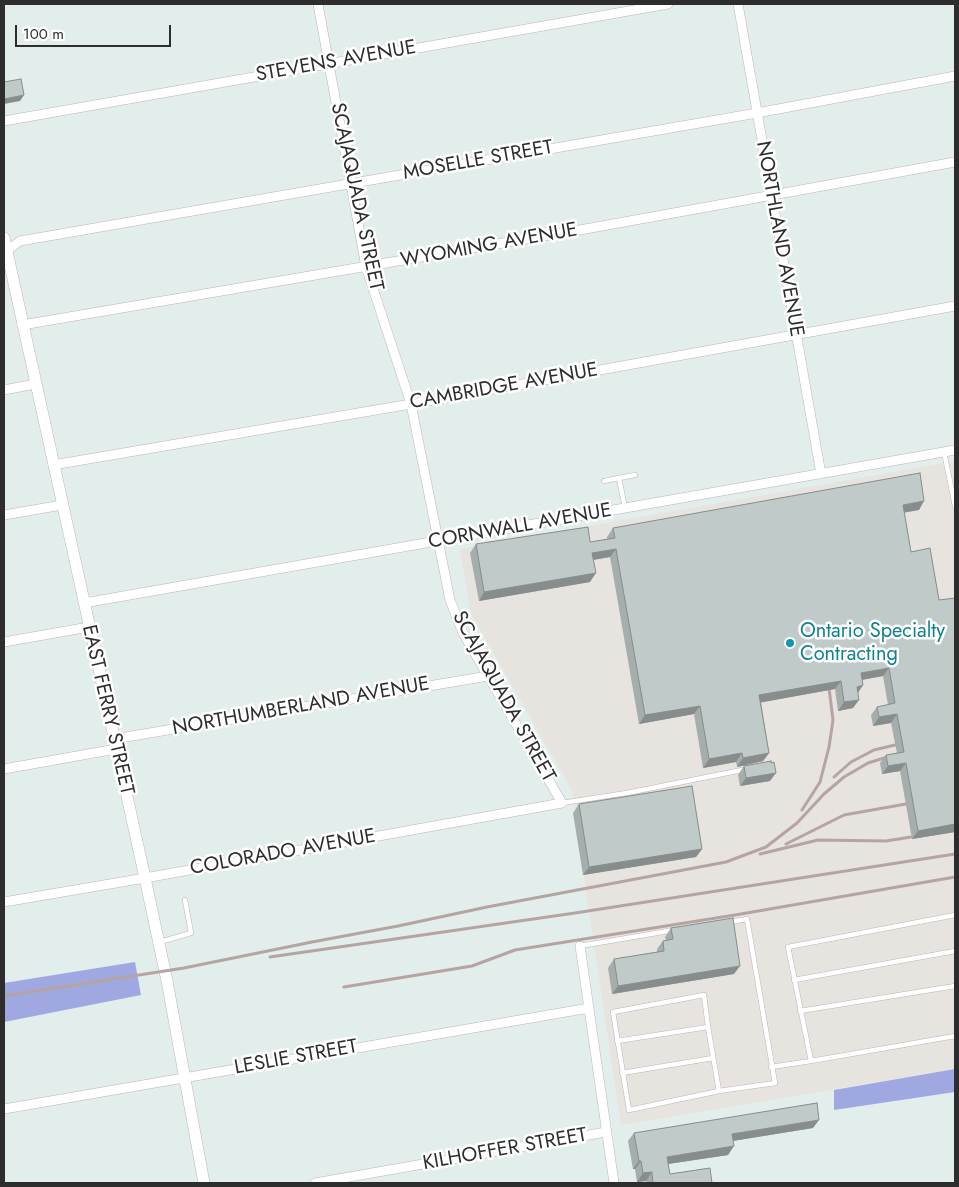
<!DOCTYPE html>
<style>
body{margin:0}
#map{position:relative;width:959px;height:1187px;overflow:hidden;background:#e1eeeb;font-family:Jost,sans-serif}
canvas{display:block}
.frame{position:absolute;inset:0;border:5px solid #2d2d2d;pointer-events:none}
.scale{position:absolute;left:15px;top:25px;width:156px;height:22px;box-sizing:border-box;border:2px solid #2d2d2d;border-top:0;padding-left:6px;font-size:15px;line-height:18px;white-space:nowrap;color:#2d2d2d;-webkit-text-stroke:4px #fff;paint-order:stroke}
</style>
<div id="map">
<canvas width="959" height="1187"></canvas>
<div class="frame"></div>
<div class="scale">100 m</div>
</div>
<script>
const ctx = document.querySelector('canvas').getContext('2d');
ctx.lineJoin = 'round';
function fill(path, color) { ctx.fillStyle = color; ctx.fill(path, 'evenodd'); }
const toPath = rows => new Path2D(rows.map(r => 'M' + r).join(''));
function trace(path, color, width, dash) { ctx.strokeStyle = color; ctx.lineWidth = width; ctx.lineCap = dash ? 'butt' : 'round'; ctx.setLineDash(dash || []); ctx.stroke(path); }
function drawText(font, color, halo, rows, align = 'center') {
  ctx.font = font + ' Jost,sans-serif'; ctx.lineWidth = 5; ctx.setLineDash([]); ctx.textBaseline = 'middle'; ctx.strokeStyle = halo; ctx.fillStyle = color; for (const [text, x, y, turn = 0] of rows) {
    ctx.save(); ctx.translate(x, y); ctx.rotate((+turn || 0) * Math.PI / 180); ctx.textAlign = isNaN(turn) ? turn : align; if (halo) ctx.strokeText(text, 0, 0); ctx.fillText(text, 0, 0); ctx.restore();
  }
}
fill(toPath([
 [955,461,955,1069,621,1125,584,878,572,790,471,614,460,549]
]), '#e7e4e0');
fill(toPath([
 [135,962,141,995,4,1022,4,983],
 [955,1069,955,1092,834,1110,834,1090]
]), '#a0a8e2');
const service = toPath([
 [944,452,955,506],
 [604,481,619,478],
 [625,508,619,478,635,475],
 [562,803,627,793,747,769],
 [955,915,788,947,811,1061,955,1036],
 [160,942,191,933,185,900],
 [580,946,674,930],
 [794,980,955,951],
 [800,1011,955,986],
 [708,1027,704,995,613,1012,629,1110,719,1091,775,1083,747,919,729,922],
 [617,1041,708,1027,719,1091],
 [771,1067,811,1061],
 [622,1073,713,1058]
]);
const minor = toPath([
 [738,4,821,474],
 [4,121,668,4],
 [4,253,20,241,757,113,955,76],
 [22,325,591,228,955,162],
 [4,390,35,384],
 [53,465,411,404,955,306],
 [4,515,62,505],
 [84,603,955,450],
 [4,642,89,627],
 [114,739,488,676],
 [4,769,116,749],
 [4,902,145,878,562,803,463,633,450,600,411,404,366,267,318,4],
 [580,946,614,1183],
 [4,1109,589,1008],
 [315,1183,606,1132]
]);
const tertiary = toPath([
 [4,238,145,878,167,981,204,1183]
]);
trace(service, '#c0b4b4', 5.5);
trace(minor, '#c0b4b4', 10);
trace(tertiary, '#c0b4b4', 12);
trace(service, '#fff', 4.5);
trace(minor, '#fff', 9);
trace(tertiary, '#fff', 11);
trace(toPath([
 [834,777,851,762,874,750,895,745],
 [802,810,820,782,829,747,833,720,829,688],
 [786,844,844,815,906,804],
 [760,854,818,840,886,841,911,837],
 [270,957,575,913,955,854],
 [344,987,472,966,515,950,735,915,955,877],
 [4,996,184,968,312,942,398,926,487,907,726,862,766,847,797,823,824,794,844,777,868,763,897,754]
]), '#b6a4a3', 3);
fill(toPath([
 [919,510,904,512,911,552,939,600,954,598,955,596,955,832,912,839,900,771,882,774,880,763,886,755,897,753,891,723,873,726,871,715,877,707,888,705,883,676,862,680,863,685,858,693,853,708,838,711,835,689,761,702,769,753,763,761,737,767,736,762,703,768,694,714,639,724,610,557,593,560,590,582,479,601,470,553,476,544,590,542,607,539,607,537,613,528],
 [744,766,770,781,740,786,738,775],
 [579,804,702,849,696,857,583,875,573,813],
 [671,928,734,974,612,994,608,968,614,959,657,952,657,949,663,941,666,940,665,937],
 [813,1128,733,1141,728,1155,668,1164,670,1174,712,1183,646,1183,646,1181,637,1182,635,1169,633,1169,628,1141,634,1133]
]), '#a5aeac');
fill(toPath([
 [24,95,20,101,4,104,4,99],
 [924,501,919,510,897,514,903,505],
 [616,549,610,557,586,561,592,553],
 [596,573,590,582,479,601,484,592],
 [889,668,883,676,855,681,861,673],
 [841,681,835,689,753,704,759,695],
 [863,685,857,694,857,687],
 [859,700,853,708,838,711,844,702],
 [700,706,694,714,639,724,645,715],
 [897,714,891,723,873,726,879,717],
 [742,753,736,762,703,768,709,759],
 [769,753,763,761,737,767,743,758],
 [906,763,900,771,882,774,888,766],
 [776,773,770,781,740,786,746,778],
 [955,824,955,832,912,839,918,831],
 [702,849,696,857,583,875,589,867],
 [740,966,734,974,612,994,618,986],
 [819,1120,813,1128,726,1142,732,1134],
 [734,1146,728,1155,661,1165,667,1157],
 [639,1161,641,1161,635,1169,633,1169],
 [652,1172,646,1181,637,1182,643,1173]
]), '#868d8c');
const building = toPath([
 [21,79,24,95,4,99,4,82,21,79],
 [920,473,924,501,903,505,911,552,930,548,939,600,955,598,955,824,918,831,906,763,888,766,886,755,904,752,897,714,879,717,877,707,895,703,889,668,861,673,863,685,857,687,859,700,844,702,841,681,759,695,769,753,743,758,742,753,709,759,700,706,645,715,616,549,592,553,596,573,484,592,476,544,588,527,590,542,615,538,613,528,920,473],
 [771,761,771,763,774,762,776,773,746,778,744,766,771,761],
 [692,786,702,849,589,867,579,804,692,786],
 [733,918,740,966,618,986,614,959,664,951,663,941,673,939,671,928,733,918],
 [817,1103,819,1120,732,1134,734,1146,667,1157,670,1174,710,1168,712,1183,653,1183,652,1172,643,1173,641,1161,639,1161,634,1133,817,1103]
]);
fill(building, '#c0cac8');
trace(building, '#868d8c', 1);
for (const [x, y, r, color] of [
 [790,643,5,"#0f9aa8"]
]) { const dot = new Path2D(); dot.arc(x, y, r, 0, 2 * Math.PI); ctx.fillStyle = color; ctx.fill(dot); trace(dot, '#fff', 2); }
drawText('20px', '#2d2d2d', '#fff', [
 ["STEVENS AVENUE",336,62,-10],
 ["MOSELLE STREET",478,161,-10],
 ["SCAJAQUADA STREET",356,197,78],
 ["NORTHLAND AVENUE",779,239,80],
 ["WYOMING AVENUE",489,246,-10],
 ["CAMBRIDGE AVENUE",504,387,-10],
 ["CORNWALL AVENUE",520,527,-10],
 ["SCAJAQUADA STREET",503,697,61],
 ["NORTHUMBERLAND AVENUE",301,707,-10],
 ["EAST FERRY STREET",107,710,77],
 ["COLORADO AVENUE",283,853,-10],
 ["LESLIE STREET",296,1058,-10],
 ["KILHOFFER STREET",505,1150,-10]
]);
drawText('20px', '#0d838f', '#fff', [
 ["Ontario Specialty",800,632],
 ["Contracting",800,655]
], 'left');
</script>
